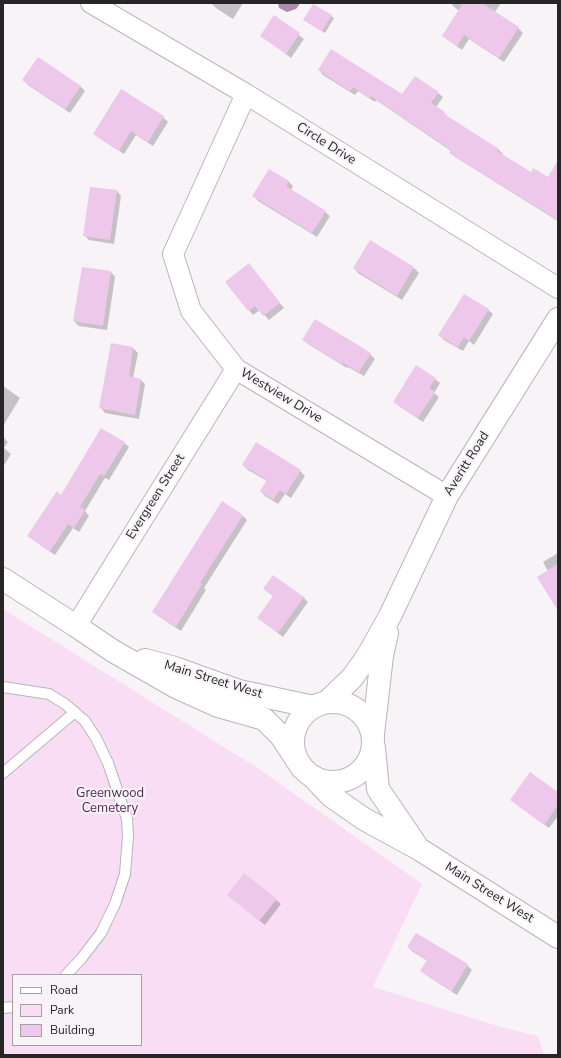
<!DOCTYPE html>
<style>
body{margin:0}
#map{position:relative;width:561px;height:1058px;overflow:hidden;background:#f7f3f7;font-family:"Nunito Sans",sans-serif}
canvas{display:block}
.frame{position:absolute;inset:0;border:4px solid #272627;pointer-events:none}
.legend{position:absolute;left:12px;top:974px;width:130px;height:72px;box-sizing:border-box;background:#f7f3f7;border:1px solid #a4a1a4;margin:0;padding:5px 7px;list-style:none;font-size:12px;color:#272627}
.legend li{display:flex;align-items:center;gap:8px;height:20px}
.legend b{width:20px;border:1px solid #a4a1a4}
</style>
<div id="map">
<canvas width="561" height="1058"></canvas>
<div class="frame"></div>
<ul class="legend">
<li><b style="height:5px;background:#fff"></b>Road</li>
<li><b style="height:11px;background:#f8ddf5"></b>Park</li>
<li><b style="height:11px;background:#eec8eb"></b>Building</li>
</ul>
</div>
<script>
const ctx = document.querySelector('canvas').getContext('2d');
ctx.lineJoin = 'round';
function fill(path, color) { ctx.fillStyle = color; ctx.fill(path, 'evenodd'); }
const toPath = rows => new Path2D(rows.map(r => 'M' + r).join(''));
function trace(path, color, width, dash) { ctx.strokeStyle = color; ctx.lineWidth = width; ctx.lineCap = dash ? 'butt' : 'round'; ctx.setLineDash(dash || []); ctx.stroke(path); }
function drawText(font, color, halo, rows, align = 'center') {
  ctx.font = font + ' "Nunito Sans",sans-serif'; ctx.lineWidth = 4; ctx.setLineDash([]); ctx.textBaseline = 'middle'; ctx.strokeStyle = halo; ctx.fillStyle = color; for (const [text, x, y, turn = 0] of rows) {
    ctx.save(); ctx.translate(x, y); ctx.rotate((+turn || 0) * Math.PI / 180); ctx.textAlign = isNaN(turn) ? turn : align; if (halo) ctx.strokeText(text, 0, 0); ctx.fillText(text, 0, 0); ctx.restore();
  }
}
fill(toPath([
 [3,609,259,769,422,884,373,987,501,1027,538,1036,544,1055,3,1055],
 [13,975,141,975,141,1045,13,1045]
]), '#f8ddf5');
fill(toPath([
 [278,3,299,3,299,5,296,9,287,12,279,8]
]), '#af8bac');
fill(toPath([
 [211,3,243,3,233,19,216,8],
 [453,3,501,3,495,12,518,28,523,33,504,62,469,39,462,50,448,40,443,36,459,11,452,5],
 [314,5,334,18,325,33,307,22],
 [274,16,304,39,291,58,261,35],
 [319,70,403,95,438,93,443,97,436,107,442,119,445,114,449,118,498,149,503,154,502,155,531,173,548,178,558,162,558,221,455,157,450,153,451,151,376,100,375,102,358,91,355,95,323,75],
 [23,80,80,86,85,91,70,113,28,85],
 [121,90,163,117,168,122,153,146,136,135,124,154,99,138,94,134],
 [288,181,293,186,291,190,325,212,330,216,317,237,258,201,254,196],
 [117,191,121,196,114,244,89,240,84,235],
 [371,241,414,268,419,273,402,300,358,273,354,268],
 [249,264,284,308,269,320,260,310,253,315,226,282],
 [111,272,115,277,107,330,79,326,74,321],
 [488,310,493,314,474,345,469,341,463,351,444,340,439,335],
 [304,340,370,354,375,359,364,376,348,367,347,368,308,344],
 [111,345,133,348,138,353,133,378,141,380,145,384,139,419,105,413,101,408],
 [435,379,440,383,434,393,439,397,423,422,399,406,395,402],
 [3,386,20,398,3,426],
 [3,437,8,442,4,448,11,454,3,467],
 [124,443,129,447,109,480,105,478,85,511,89,516,79,532,73,528,55,555,33,540,29,536,62,496],
 [243,465,300,471,305,476,291,498,285,494,278,504,265,496,261,491,267,481,248,470],
 [223,503,243,516,247,520,204,588,206,590,181,631,158,616,153,612],
 [558,553,558,609,548,571,543,562],
 [264,589,303,597,308,602,283,637,258,618,274,597],
 [558,794,558,816,549,828,511,800],
 [244,874,281,904,265,925,233,899],
 [416,934,467,965,472,970,457,995,426,975,421,971,428,961,413,952,408,947]
]), '#0003');
fill(toPath([
 [463,3,482,3,519,27,499,58,464,35,457,46,442,36],
 [313,4,332,15,322,31,303,20],
 [274,15,300,33,286,54,260,36],
 [331,49,402,94,415,76,439,92,431,103,445,112,444,114,499,149,497,151,531,172,533,168,548,177,558,160,558,220,449,153,451,150,371,96,370,98,353,87,350,91,318,70],
 [38,57,81,86,65,109,22,80],
 [121,89,164,116,148,142,131,131,119,151,93,134],
 [269,169,289,181,286,186,326,211,312,233,252,196],
 [90,187,117,190,110,240,83,236],
 [370,240,414,267,397,296,353,268],
 [249,263,280,303,263,316,255,306,248,311,225,282],
 [82,267,111,271,103,326,73,321],
 [464,294,489,309,469,341,464,337,458,347,438,335],
 [315,319,371,353,359,372,343,363,342,364,302,340],
 [111,343,133,347,129,376,141,379,135,415,99,408],
 [416,365,436,378,429,388,435,392,418,418,393,402],
 [101,428,125,442,104,476,100,474,80,507,85,510,74,528,68,524,50,551,27,536,57,491,61,495],
 [256,442,301,470,286,494,280,490,273,500,260,491,267,480,242,465],
 [222,501,243,515,200,583,202,584,176,627,152,612],
 [558,564,558,611,537,577],
 [273,575,304,597,278,633,257,618,273,596,263,589],
 [530,772,558,792,558,805,544,825,510,800],
 [244,873,277,899,259,921,227,895],
 [416,933,468,964,452,991,420,971,427,960,407,947]
]), '#eec8eb');
const service = toPath([
 [3,687,49,694,65,704,85,721,96,738,108,763,127,819,128,836,125,874,115,904,101,933,81,959,66,975],
 [3,773,75,712],
 [3,1008,13,1007]
]);
const minor = toPath([
 [91,3,246,94,558,288],
 [246,94,173,254,191,311,236,369,447,496],
 [76,626,236,369]
]);
const tertiary = toPath([
 [328,701,352,678,367,657,390,616,447,496,558,319],
 [373,734,382,656,387,633]
]);
const secondary = toPath([
 [3,579,76,626,113,651,176,687,218,706,264,719,281,736,302,768],
 [145,660,175,668,239,691,314,707],
 '293 742a40 40 0 1 1 80 0a40 40 0 1 1-80 0Z',
 [374,748,378,789,416,845],
 [313,777,331,796,364,819,419,849,558,937]
]);
trace(service, '#b9b5b9', 12);
trace(minor, '#b9b5b9', 22);
trace(tertiary, '#b9b5b9', 24);
trace(secondary, '#b9b5b9', 24);
trace(service, '#fff', 10);
trace(minor, '#fff', 20);
trace(tertiary, '#fff', 22);
trace(secondary, '#fff', 22);
drawText('13px', '#272627', '#f7f3f7', [
 ["Circle Drive",326,144,32],
 ["Westview Drive",281,396,31],
 ["Averitt Road",467,464,-58],
 ["Evergreen Street",156,497,-58],
 ["Main Street West",213,680,17],
 ["Main Street West",489,893,32]
]);
drawText('13px', '#552854', '#f7f3f7', [
 ["Greenwood",110,794],
 ["Cemetery",110,809]
]);
</script>
